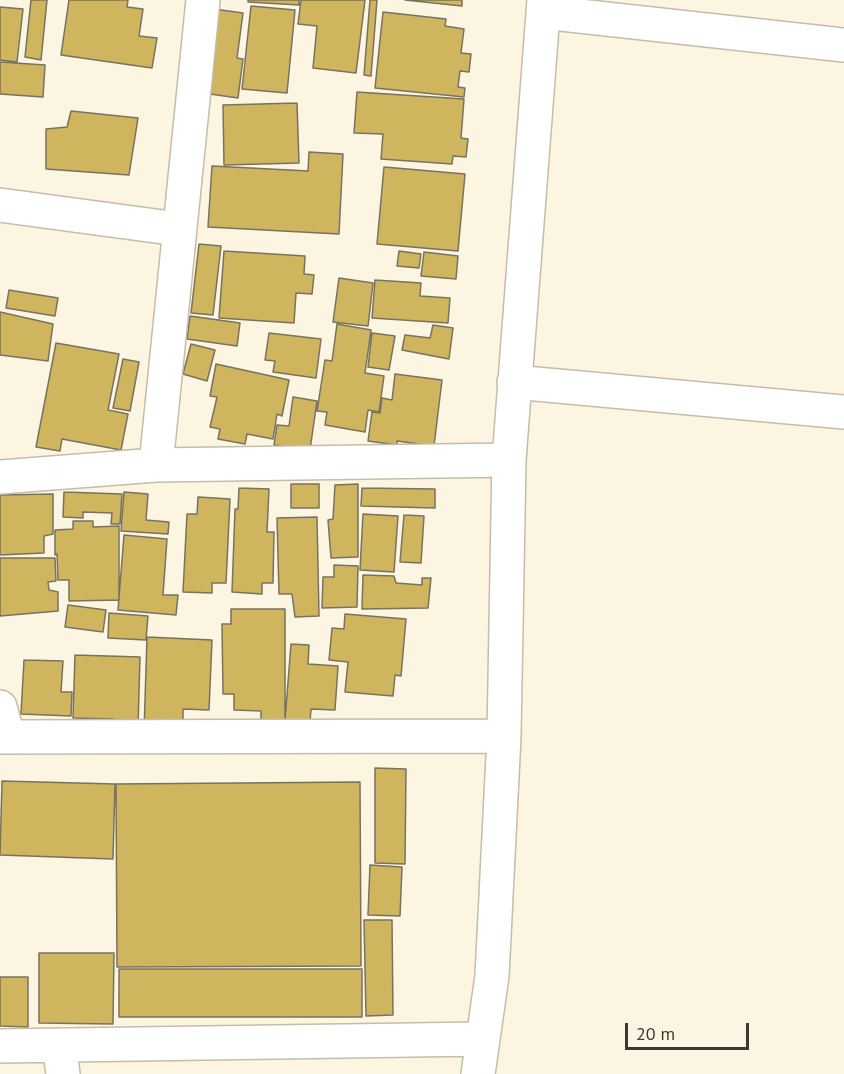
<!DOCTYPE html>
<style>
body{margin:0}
#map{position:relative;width:844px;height:1074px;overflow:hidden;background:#fcf5e1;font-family:"PT Sans",sans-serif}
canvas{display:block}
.scale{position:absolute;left:625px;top:1023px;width:124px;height:27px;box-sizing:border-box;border:3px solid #3c3931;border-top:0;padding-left:8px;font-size:18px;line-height:21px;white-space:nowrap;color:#3c3931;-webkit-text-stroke:4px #fcf5e1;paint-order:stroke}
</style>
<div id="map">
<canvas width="844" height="1074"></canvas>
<div class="scale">20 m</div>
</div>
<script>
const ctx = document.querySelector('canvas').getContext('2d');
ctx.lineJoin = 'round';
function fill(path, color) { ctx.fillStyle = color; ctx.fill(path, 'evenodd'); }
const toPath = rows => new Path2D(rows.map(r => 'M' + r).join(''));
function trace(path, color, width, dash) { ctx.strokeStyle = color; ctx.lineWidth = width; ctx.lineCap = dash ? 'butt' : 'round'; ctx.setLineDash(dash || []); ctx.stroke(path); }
const building = toPath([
 [31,0,47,0,41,60,25,57,31,0],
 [69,0,128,0,127,7,143,9,139,36,157,38,152,68,61,55,69,0],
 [248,0,299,0,299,5,248,2,248,0],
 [301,0,365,0,356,73,313,68,317,26,298,24,301,0],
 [370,0,377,0,371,76,364,75,370,0],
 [405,0,462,0,462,6,405,0],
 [251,6,295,10,287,93,242,89,251,6],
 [0,7,23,9,17,62,0,60,0,7],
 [214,9,243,13,237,58,243,59,238,98,203,93,214,9],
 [383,12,446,19,445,26,464,29,461,53,471,54,469,72,460,71,458,87,465,88,464,97,375,88,383,12],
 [0,62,45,65,43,97,0,94,0,62],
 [357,92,464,99,461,138,468,139,466,157,453,156,452,164,381,159,383,134,354,133,357,92],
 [297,103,299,163,224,165,223,105,297,103],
 [71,111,138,118,129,175,46,169,46,129,67,127,71,111],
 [309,152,343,154,339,234,208,227,212,166,308,171,309,152],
 [384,167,465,174,458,251,377,244,384,167],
 [199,244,221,246,213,315,191,313,199,244],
 [224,251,305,256,304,274,314,275,312,294,296,293,294,323,219,318,224,251],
 [399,251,421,254,419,268,397,266,399,251],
 [424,252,458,256,456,279,421,276,424,252],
 [339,278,373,283,368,326,333,322,339,278],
 [375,280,421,283,420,296,450,298,448,323,372,318,375,280],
 [9,290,58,298,55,316,6,308,9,290],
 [0,312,53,324,48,361,0,355,0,312],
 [190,316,240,323,237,346,187,339,190,316],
 [337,324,371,330,365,373,384,376,379,412,368,410,365,432,325,425,327,412,317,411,325,360,332,361,337,324],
 [433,325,453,328,449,359,402,350,405,335,430,338,433,325],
 [269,333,321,339,316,378,273,372,275,361,265,360,269,333],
 [372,333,395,336,389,370,368,367,372,333],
 [56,343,119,354,108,410,128,414,121,450,62,439,60,451,36,447,56,343],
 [191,344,215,350,207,381,183,374,191,344],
 [123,359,139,362,130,411,113,408,123,359],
 [216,364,289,380,282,416,277,414,273,439,247,434,245,444,218,439,220,429,210,427,217,397,210,396,216,364],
 [395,374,442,380,434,446,397,441,397,445,368,441,372,412,380,413,382,398,392,400,395,374],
 [293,397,317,401,310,450,274,445,277,425,289,426,293,397],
 [291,484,319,484,319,508,291,508,291,484],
 [358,484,358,557,331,558,328,520,333,519,335,485,358,484],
 [239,488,269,489,267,532,274,532,273,583,262,583,262,594,232,592,235,509,238,509,239,488],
 [362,488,435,489,435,508,361,506,362,488],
 [64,492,122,494,120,524,111,524,112,513,83,512,83,518,63,517,64,492],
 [124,492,148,494,146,520,169,522,168,534,121,531,124,492],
 [53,494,53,534,44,536,44,553,0,555,0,495,53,494],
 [198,497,230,499,226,583,212,583,212,593,183,592,187,514,197,514,198,497],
 [363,514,398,516,394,572,360,570,363,514],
 [404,515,424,516,421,563,400,562,404,515],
 [317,517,319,616,295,617,292,594,279,594,277,518,317,517],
 [73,521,93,521,93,527,119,526,119,600,69,601,69,580,58,580,57,554,55,555,55,530,73,529,73,521],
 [124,535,167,539,163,595,178,595,176,615,118,610,124,535],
 [0,558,55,558,56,581,48,582,49,590,58,592,58,611,0,616,0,558],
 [334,565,358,566,357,607,322,608,323,577,334,577,334,565],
 [363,575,394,576,396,583,422,585,422,578,431,578,428,608,362,609,363,575],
 [68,605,106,610,103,632,65,627,68,605],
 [231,609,285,609,285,724,261,725,261,711,234,710,234,694,223,694,222,624,231,624,231,609],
 [109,613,148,616,146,640,108,638,109,613],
 [345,614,406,619,401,676,395,675,393,696,345,692,348,662,329,660,332,628,344,629,345,614],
 [147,637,212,640,209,710,183,709,183,734,144,732,147,637],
 [291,644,309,645,308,664,338,666,335,710,311,709,309,735,284,733,291,644],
 [75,655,140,657,138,727,114,727,114,719,73,718,75,655],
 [24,660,63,661,61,692,72,692,71,716,21,714,24,660],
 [375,768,406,769,405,864,375,863,375,768],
 [2,781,115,784,113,859,0,855,2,781],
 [360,782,361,966,117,967,116,784,360,782],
 [370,865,402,867,400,916,368,915,370,865],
 [364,920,392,920,393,1015,366,1016,364,920],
 [39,953,114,953,113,1024,39,1023,39,953],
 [119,969,362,969,362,1017,119,1017,119,969],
 [0,977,28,977,28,1027,0,1026,0,977]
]);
fill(building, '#d0b55f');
trace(building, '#787260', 1.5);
const minor = toPath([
 [543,12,844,45],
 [0,205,178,229],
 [514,382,844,412],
 [156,465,203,0],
 [0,477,156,465,509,460],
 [0,707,8,737],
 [0,737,504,736],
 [59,1045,63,1074],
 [0,1046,481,1039],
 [478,1074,492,976,504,736,509,460,544,0]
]);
trace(minor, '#c4bdaa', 36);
trace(minor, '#fff', 33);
</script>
